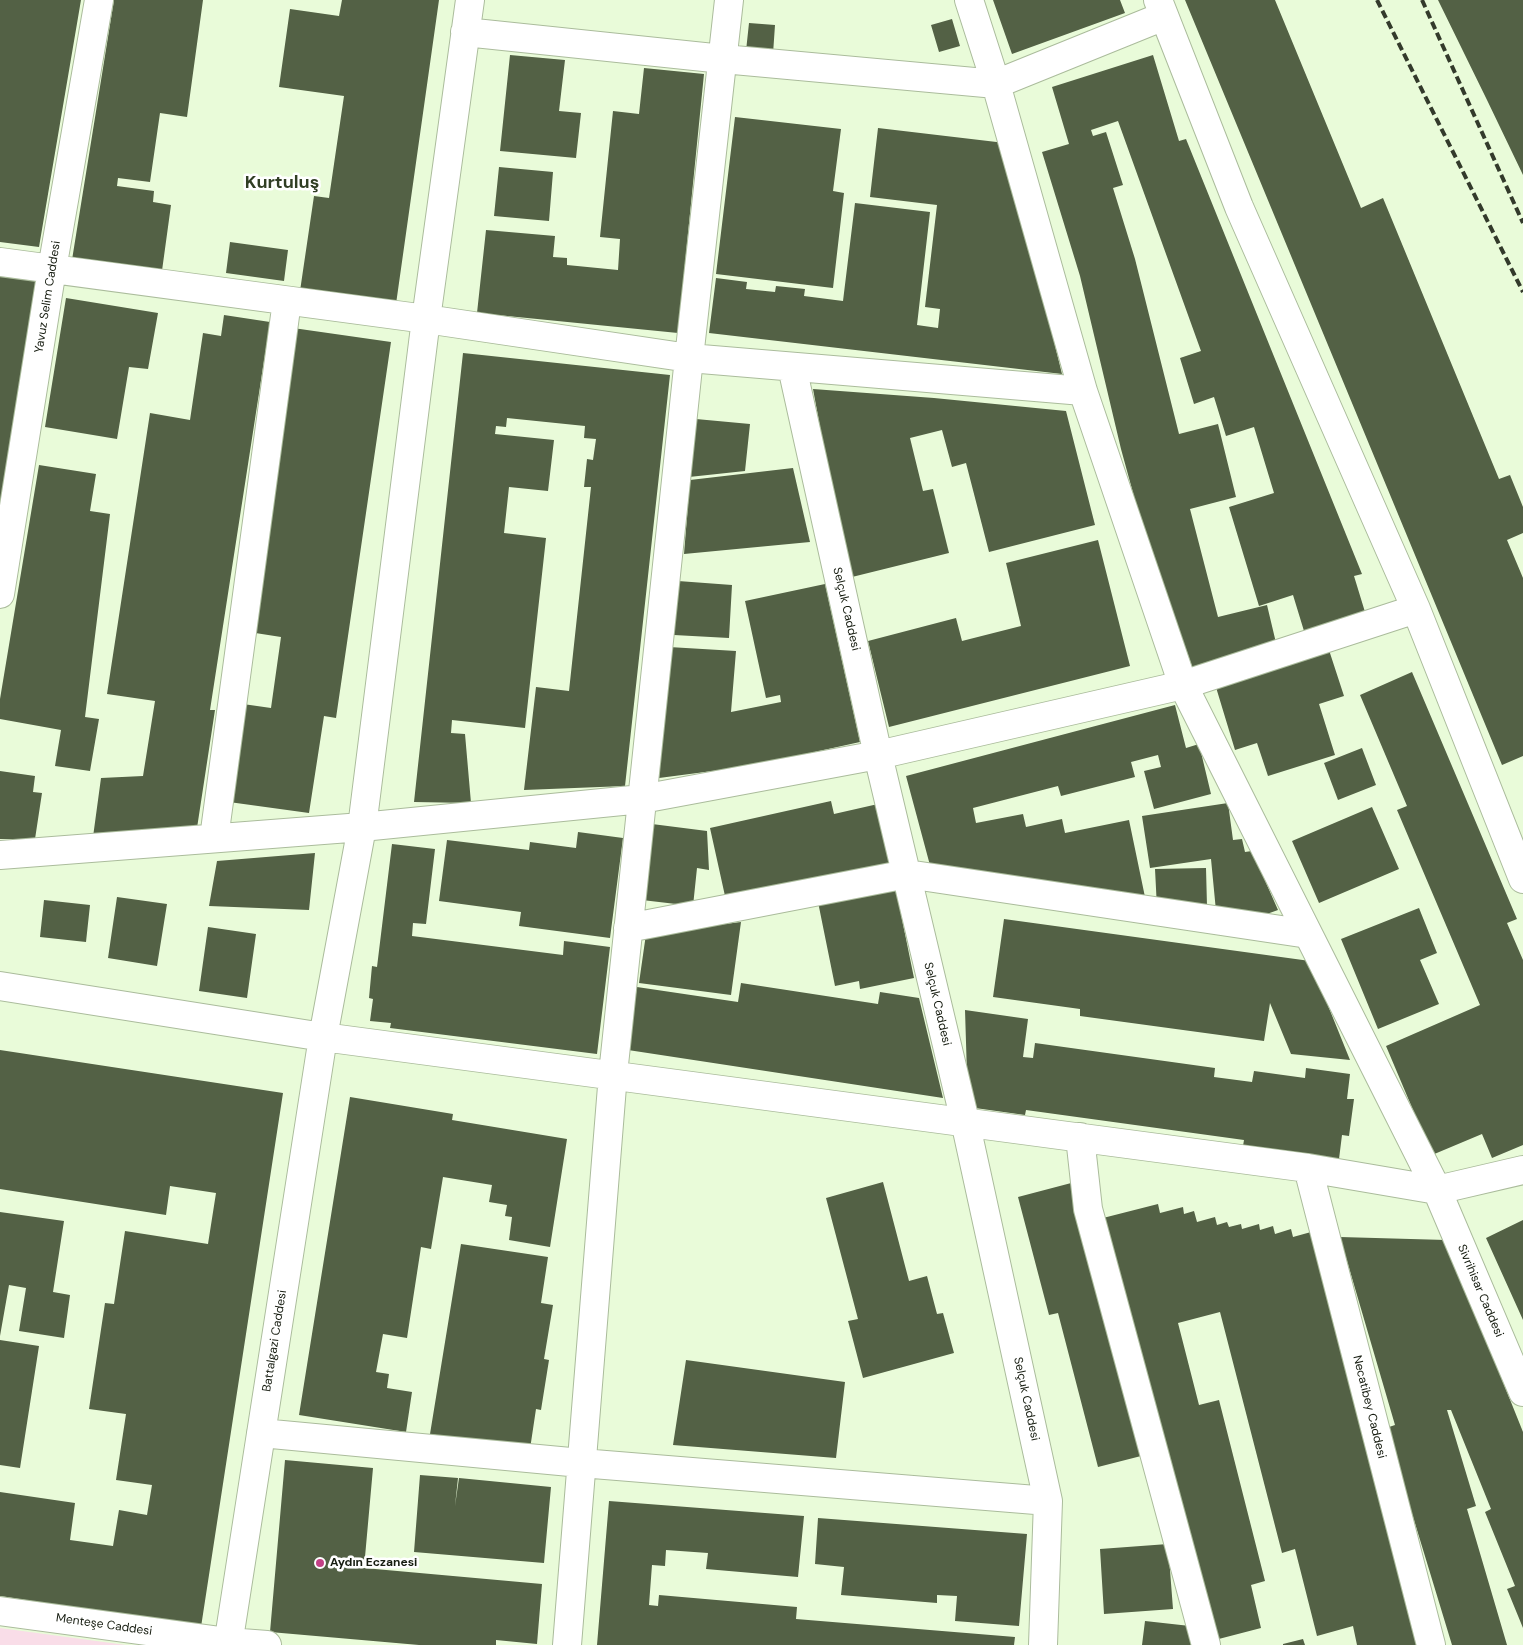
<!DOCTYPE html>
<meta charset="utf-8">
<style>
body{margin:0}
canvas{display:block;background:#e9fbd9}
</style>
<canvas width="1523" height="1645"></canvas>
<script>
const ctx = document.querySelector('canvas').getContext('2d');
ctx.lineJoin = 'round';
function fill(path, color) { ctx.fillStyle = color; ctx.fill(path, 'evenodd'); }
const toPath = rows => new Path2D(rows.map(r => 'M' + r).join(''));
function trace(path, color, width, dash) { ctx.strokeStyle = color; ctx.lineWidth = width; ctx.lineCap = dash ? 'butt' : 'round'; ctx.setLineDash(dash || []); ctx.stroke(path); }
function drawText(font, color, halo, rows, align = 'center') {
  ctx.font = font + ' "DM Sans",sans-serif'; ctx.lineWidth = 5; ctx.setLineDash([]); ctx.textBaseline = 'middle'; ctx.strokeStyle = halo; ctx.fillStyle = color; for (const [text, x, y, turn = 0] of rows) {
    ctx.save(); ctx.translate(x, y); ctx.rotate((+turn || 0) * Math.PI / 180); ctx.textAlign = isNaN(turn) ? turn : align; if (halo) ctx.strokeText(text, 0, 0); ctx.fillText(text, 0, 0); ctx.restore();
  }
}
fill(toPath([
 [0,1628,126,1645,0,1645]
]), '#f9dde8');
fill(toPath([
 [0,0,81,0,39,247,0,242],
 [114,0,203,0,187,117,160,113,150,182,118,178,117,186,154,191,153,202,171,205,161,278,71,266],
 [342,0,439,0,396,304,300,291,314,196,329,198,344,96,279,87,290,9,339,16],
 [993,0,1120,0,1125,13,1012,54],
 [1185,0,1275,0,1361,208,1383,198,1499,479,1510,475,1523,507,1523,533,1507,540,1523,578,1523,756,1502,765],
 [1438,0,1523,0,1523,175,1487,100],
 [952,19,960,46,939,52,931,25],
 [749,23,775,25,773,54,746,51],
 [510,55,565,60,559,111,581,113,576,158,500,151],
 [1153,55,1179,141,1186,139,1362,574,1354,576,1365,612,1304,631,1293,595,1259,606,1229,507,1274,493,1254,427,1226,436,1214,397,1194,404,1180,358,1201,351,1118,121,1091,130,1093,136,1106,132,1123,185,1113,188,1135,259,1179,434,1218,424,1236,497,1190,509,1218,617,1267,605,1277,647,1194,672,1141,522,1121,449,1080,276,1042,152,1069,144,1052,87],
 [644,68,704,74,678,333,477,313,486,230,555,236,553,257,567,258,567,265,618,270,620,239,600,237,613,111,639,114],
 [735,117,841,129,833,191,844,193,833,288,716,274],
 [878,128,1005,143,1062,374,709,333,716,278,747,282,746,289,775,292,776,286,805,289,804,296,843,301,855,203,930,212,917,325,938,328,940,309,925,307,937,205,870,197],
 [499,167,553,172,549,221,494,216],
 [230,242,288,250,284,281,226,273],
 [0,269,38,275,1,503,0,502],
 [66,298,158,313,148,369,129,367,117,439,45,427],
 [224,315,270,322,210,710,215,710,197,828,93,837,101,778,143,776,155,701,107,694,150,413,190,420,203,333,221,336],
 [293,328,391,342,336,718,324,716,309,813,229,802,243,704,271,708,281,637,249,632],
 [463,353,670,375,625,786,524,790,536,687,569,691,591,487,584,487,587,459,593,460,596,439,584,438,585,426,507,418,506,427,496,426,495,434,554,440,548,491,509,487,504,533,546,538,525,728,452,720,451,733,465,734,471,803,414,802],
 [813,389,934,398,1066,411,1095,525,989,552,966,463,952,467,942,430,910,438,923,491,933,489,949,553,852,577,836,513],
 [696,419,750,424,745,471,689,477],
 [39,465,96,474,90,511,110,514,85,717,99,719,90,771,55,766,61,730,0,719,0,699],
 [793,468,810,542,684,554,690,480],
 [1098,540,1130,666,889,727,868,641,956,618,962,641,1021,626,1006,563],
 [678,581,732,585,729,638,674,635],
 [825,584,860,742,751,766,659,778,669,647,736,651,731,712,781,702,780,695,766,698,745,601],
 [1328,647,1344,696,1319,704,1335,755,1268,776,1257,743,1235,750,1215,684],
 [1412,672,1517,919,1507,923,1523,960,1523,1145,1492,1158,1482,1134,1432,1155,1386,1046,1480,1005,1397,810,1407,806,1360,695],
 [1175,705,1186,748,1199,744,1211,794,1154,809,1144,771,1161,767,1158,755,1131,762,1135,777,1061,796,1058,786,973,808,976,823,1023,814,1026,827,1062,819,1065,833,1129,820,1145,897,931,869,906,776],
 [1362,748,1376,785,1338,800,1324,763],
 [0,771,35,776,33,792,42,793,35,839,0,839],
 [831,801,834,814,878,804,892,869,727,905,710,828],
 [1228,803,1233,840,1242,839,1245,852,1252,851,1278,910,1264,915,1216,911,1211,859,1150,868,1142,816],
 [1372,807,1399,869,1319,903,1292,841],
 [652,824,707,831,709,870,697,868,693,906,642,900],
 [578,832,623,838,610,938,519,926,521,912,439,901,447,840,529,850,530,842,576,848],
 [392,844,435,849,426,924,413,923,412,936,563,955,564,941,610,947,597,1054,390,1028,391,1023,370,1021,373,999,369,998,372,966,377,967],
 [315,853,309,910,209,906,217,861],
 [1206,868,1207,906,1157,908,1155,869],
 [895,885,914,978,860,989,859,981,835,986,818,902],
 [117,897,167,904,157,966,108,958],
 [44,900,90,905,86,942,40,937],
 [1419,908,1437,953,1420,960,1439,1004,1378,1029,1341,939],
 [1004,919,1310,961,1350,1060,1291,1054,1270,1003,1264,1041,1080,1016,1080,1009,993,997],
 [741,922,731,995,639,983,646,934],
 [208,927,256,934,247,998,199,991],
 [741,983,878,1004,880,992,919,998,943,1098,628,1050,637,987,738,1002],
 [965,1010,1028,1019,1023,1057,1033,1058,1035,1043,1215,1068,1214,1077,1252,1082,1254,1071,1305,1078,1306,1068,1350,1074,1347,1099,1354,1099,1349,1136,1342,1135,1339,1159,1243,1146,1244,1140,1026,1110,1025,1115,968,1107],
 [0,1050,283,1093,201,1627,0,1596,0,1492,75,1503,70,1540,113,1546,119,1510,147,1515,152,1485,116,1480,126,1414,89,1409,105,1303,114,1304,125,1231,208,1244,216,1193,170,1186,166,1215,0,1189],
 [350,1097,453,1114,452,1120,567,1139,550,1247,509,1240,512,1217,505,1216,507,1205,489,1202,492,1185,443,1177,431,1249,421,1247,407,1338,383,1334,376,1372,389,1374,387,1388,412,1392,406,1432,299,1415],
 [883,1182,909,1281,927,1276,937,1314,943,1313,954,1353,863,1378,848,1321,858,1319,826,1198],
 [1075,1182,1145,1455,1098,1467,1058,1313,1049,1315,1018,1197],
 [1158,1204,1160,1213,1183,1207,1184,1214,1194,1211,1197,1222,1215,1217,1217,1225,1227,1222,1229,1227,1241,1224,1242,1229,1259,1224,1260,1230,1273,1226,1275,1234,1291,1229,1293,1237,1311,1232,1417,1645,1357,1645,1353,1626,1317,1636,1295,1549,1282,1553,1220,1312,1178,1323,1199,1405,1219,1400,1265,1581,1251,1585,1261,1628,1211,1641,1103,1218],
 [0,1212,64,1221,53,1292,70,1295,64,1338,19,1331,26,1288,9,1285,0,1336],
 [1523,1220,1523,1320,1486,1238],
 [1340,1237,1446,1240,1523,1432,1523,1628,1507,1589,1515,1586,1485,1512,1491,1509,1451,1410,1447,1410,1476,1506,1467,1509,1507,1645,1452,1645,1386,1428,1395,1425],
 [461,1244,548,1257,541,1303,553,1305,544,1359,549,1360,541,1410,536,1409,530,1449,430,1434],
 [0,1340,39,1346,20,1468,0,1465],
 [686,1360,845,1382,836,1458,673,1445],
 [285,1460,373,1468,364,1568,542,1584,537,1644,496,1640,496,1645,419,1645,270,1632],
 [420,1475,458,1478,455,1506,459,1478,551,1487,544,1563,414,1552],
 [609,1501,804,1516,798,1577,706,1569,708,1553,666,1550,665,1566,652,1565,649,1605,658,1606,659,1595,797,1607,796,1619,1015,1637,1014,1645,597,1645],
 [818,1518,1027,1534,1019,1626,955,1621,957,1596,937,1595,937,1603,841,1595,844,1567,815,1564],
 [1168,1544,1173,1609,1104,1614,1100,1549],
 [1145,1621,1199,1627,1197,1645,1142,1645],
 [1303,1639,1305,1645,1283,1645,1283,1644]
]), '#536145');
const minor = toPath([
 [969,0,996,84,1083,391,1183,685,1437,1190,1523,1392],
 [1158,0,1239,207,1416,609,1523,879],
 [465,32,723,59,996,84,1164,16],
 [0,262,426,319,689,358,1083,391],
 [792,367,878,755,965,1121,1048,1501,1043,1645],
 [0,594,52,269,99,0],
 [214,838,287,301],
 [0,855,362,827,642,799,878,755,1183,685,1416,609],
 [628,928,907,874,1308,934],
 [0,986,323,1037,1308,1168,1437,1190,1523,1170],
 [1080,1137,1088,1209,1206,1645],
 [1308,1168,1431,1645],
 [261,1433,581,1463,1048,1501],
 [0,1611,228,1642,267,1645],
 [228,1645,323,1037,362,827,426,319,470,0],
 [567,1645,613,1074,689,358,729,0]
]);
trace(minor, '#abbc9c', 30);
trace(minor, '#fff', 28);
trace(toPath([
 [1377,0,1523,292],
 [1422,0,1523,223]
]), '#333a2b', 4, [8, 4]);
for (const [x, y, r, color] of [
 [320,1563,5,"#c34086"]
]) { const dot = new Path2D(); dot.arc(x, y, r, 0, 2 * Math.PI); ctx.fillStyle = color; ctx.fill(dot); trace(dot, '#fff', 2); }
drawText('12px', '#161c10', '#fff', [
 ["Yavuz Selim Caddesi",48,297,-81],
 ["Selçuk Caddesi",846,609,77],
 ["Selçuk Caddesi",937,1004,77],
 ["Sivrihisar Caddesi",1480,1291,67],
 ["Battalgazi Caddesi",275,1341,-81],
 ["Selçuk Caddesi",1026,1399,78],
 ["Necatibey Caddesi",1369,1407,76],
 ["Menteşe Caddesi",104,1625,8]
]);
drawText('bold 12px', '#161c10', '#fff', [
 ["Aydın Eczanesi",330,1563]
], 'left');
drawText('bold 18px', '#303e23', '#fff', [
 ["Kurtuluş",282,183]
]);
</script>
